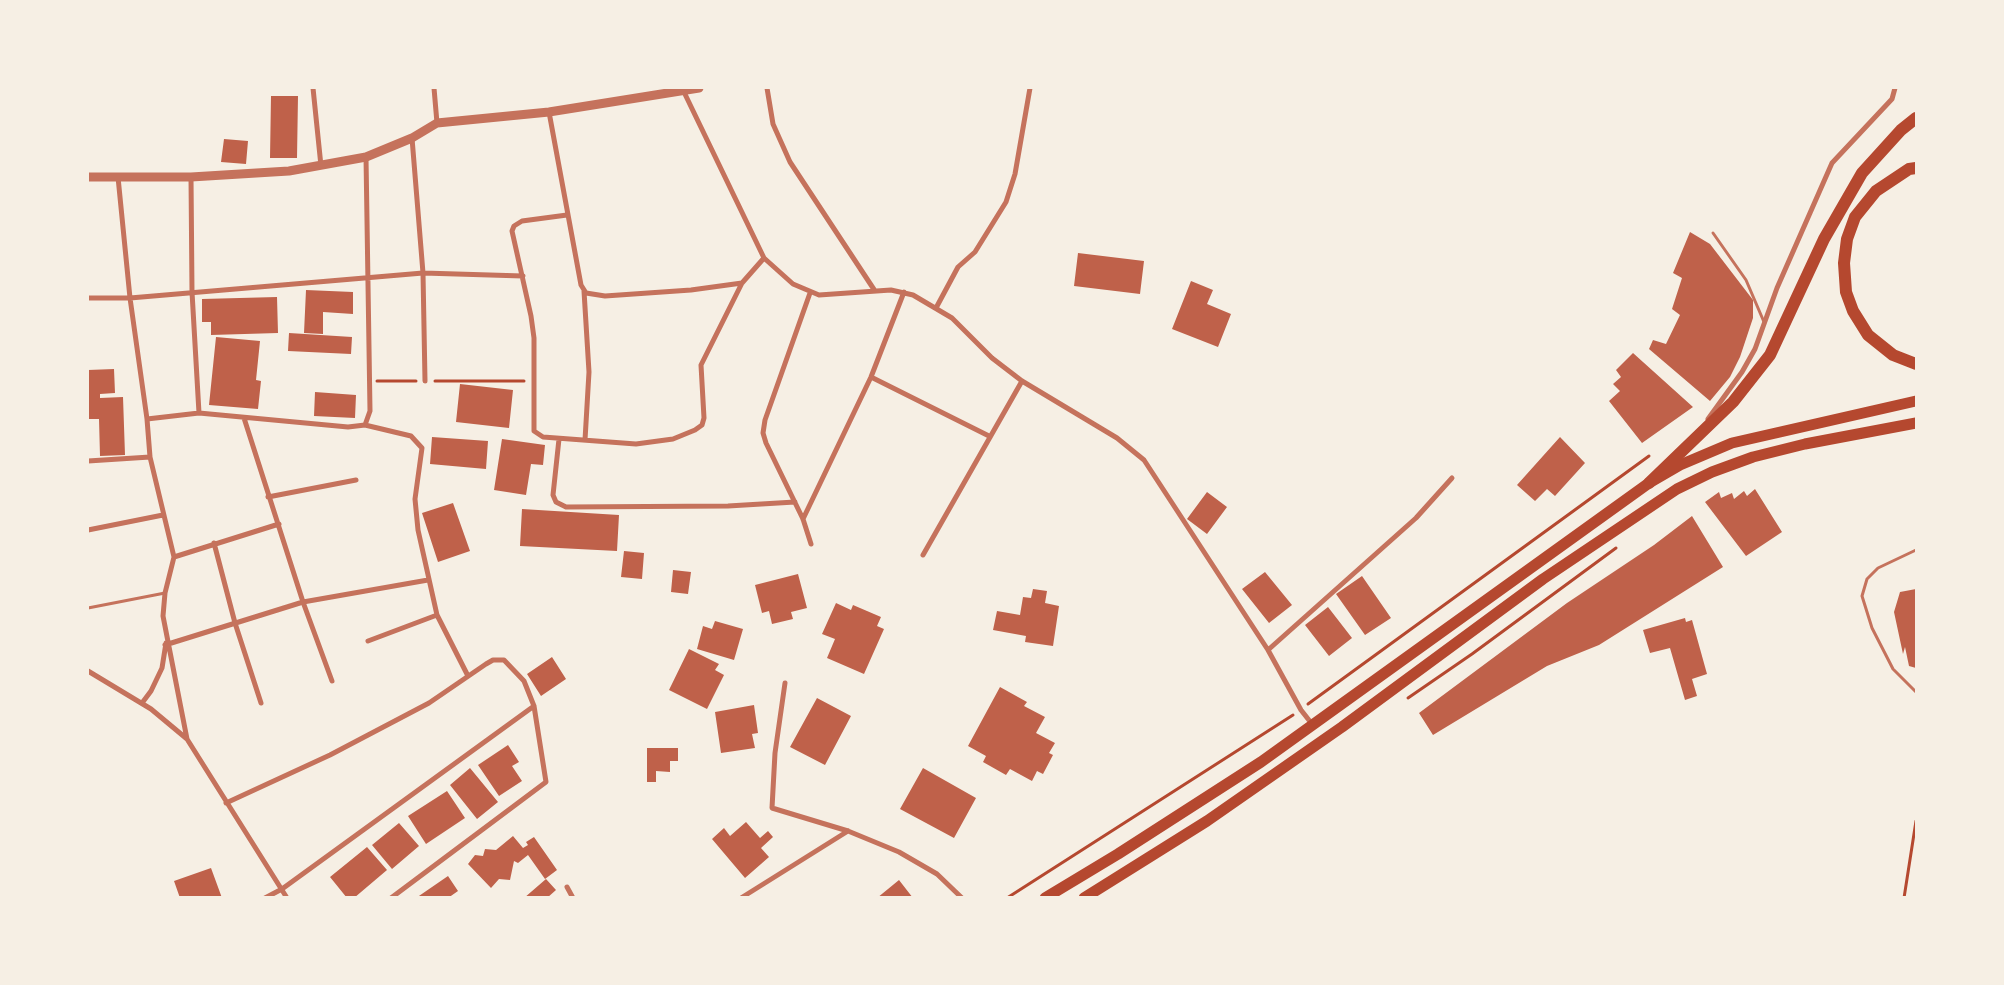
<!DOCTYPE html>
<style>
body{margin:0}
#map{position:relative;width:2004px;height:985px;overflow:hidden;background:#f6efe4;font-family:"Archivo Narrow",sans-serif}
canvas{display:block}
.frame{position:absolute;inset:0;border:89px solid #f6efe4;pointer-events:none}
</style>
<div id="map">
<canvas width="2004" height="985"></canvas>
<div class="frame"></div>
</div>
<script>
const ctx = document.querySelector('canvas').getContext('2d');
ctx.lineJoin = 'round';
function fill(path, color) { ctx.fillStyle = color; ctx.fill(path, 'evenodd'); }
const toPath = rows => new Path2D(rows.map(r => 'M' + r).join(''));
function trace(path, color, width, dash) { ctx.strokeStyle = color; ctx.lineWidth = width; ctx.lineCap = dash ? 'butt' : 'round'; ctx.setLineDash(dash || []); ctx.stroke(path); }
fill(toPath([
 [271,96,298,96,297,158,270,158],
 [224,139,248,141,246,164,221,162],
 [1690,232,1710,244,1753,300,1753,318,1740,357,1730,377,1710,401,1649,349,1653,340,1666,344,1680,315,1672,309,1682,278,1673,273],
 [1078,253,1144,261,1140,294,1074,286],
 [1191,281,1213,290,1207,304,1231,314,1218,347,1172,329],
 [306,290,353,292,353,314,323,312,323,334,304,333],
 [277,297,278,333,211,335,211,322,202,322,202,299],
 [289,333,352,337,351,354,288,351],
 [216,337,260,341,256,380,261,381,258,409,209,405],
 [1633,353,1693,407,1642,443,1609,401,1620,391,1613,384,1621,377,1616,370],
 [114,369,115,393,100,394,100,398,123,397,125,455,100,456,99,419,88,419,88,370],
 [460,384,513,390,509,428,456,422],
 [315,392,356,395,355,418,314,416],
 [432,437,488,441,486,469,430,464],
 [1560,437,1585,463,1555,496,1547,489,1535,501,1517,485],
 [502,439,545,445,543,465,531,464,526,495,494,490],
 [1755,489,1782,532,1746,556,1705,502,1719,492,1721,498,1732,493,1734,499,1744,491,1747,496],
 [1207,492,1227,507,1207,534,1187,519],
 [453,503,470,551,438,562,422,513],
 [522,509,619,515,617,551,520,546],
 [1692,516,1723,567,1599,645,1547,666,1433,735,1419,713,1567,603,1654,545],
 [624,551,644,553,642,579,621,577],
 [673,570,691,572,688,594,671,592],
 [1265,572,1292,605,1269,623,1242,589],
 [798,574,807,608,791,612,793,619,772,624,769,611,762,613,755,585],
 [1362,576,1391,618,1365,635,1336,594],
 [1033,589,1047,591,1045,603,1059,606,1053,646,1025,642,1026,636,993,630,997,611,1020,615,1023,597,1031,598],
 [1916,589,1916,668,1909,666,1905,647,1903,654,1894,612,1900,592],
 [836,603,851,610,853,605,881,617,877,626,884,629,864,674,827,658,835,639,822,634],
 [1328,607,1352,638,1329,656,1305,625],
 [1685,618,1686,622,1692,620,1707,674,1692,679,1697,696,1685,700,1670,648,1650,653,1643,630],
 [715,621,743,629,734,660,697,649,703,626,712,629],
 [689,649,719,664,715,670,724,675,707,709,669,690],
 [552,657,566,679,541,696,527,674],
 [1000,687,1027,702,1024,706,1045,717,1036,733,1055,743,1049,753,1053,755,1043,774,1037,771,1032,781,1010,769,1006,775,983,762,986,756,968,746],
 [817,698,851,716,825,765,790,747],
 [754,705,758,733,752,734,755,748,721,753,715,712],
 [508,745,519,762,512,766,522,781,499,796,478,765],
 [647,748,678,748,678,761,670,761,670,772,656,771,656,782,647,782],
 [470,768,498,802,477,819,450,785],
 [923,768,976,798,954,838,900,809],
 [447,791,465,818,426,844,408,816],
 [746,822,760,838,768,831,773,837,761,848,769,857,745,878,712,839,724,828,730,836],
 [399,823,419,846,392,869,372,845],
 [513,836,523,848,528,845,526,842,534,837,557,870,545,879,528,855,518,863,514,861,510,880,499,879,491,888,468,864,475,855,483,856,485,849,496,850],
 [367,847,387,870,354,898,347,898,330,877],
 [211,868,222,898,180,898,174,881],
 [448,876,458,891,448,898,416,898],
 [546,879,556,890,547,898,524,898],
 [899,880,913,898,877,898]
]), '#bf614a');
trace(toPath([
 [377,381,416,381],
 [435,381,524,381],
 [1408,698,1472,654,1616,548],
 [1308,704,1649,456],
 [1007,898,1293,715],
 [1904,898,1916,821]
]), '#b5482f', 3);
trace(toPath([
 [1713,233,1746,280,1764,322],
 [1916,550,1878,568,1867,579,1862,596,1872,628,1893,669,1916,692],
 [88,608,165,593]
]), '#c5725c', 3);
trace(toPath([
 [313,88,321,166],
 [434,88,437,123],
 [767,88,773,124,790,162,875,291],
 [683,90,764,258,793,284,819,295,891,290,913,295,952,318,992,358,1022,381,1117,438,1144,460,1268,650,1301,710,1312,724],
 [549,112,581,285,586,293,605,296,691,290,742,283,764,258],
 [412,138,423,273,425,381],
 [118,177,130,298,147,419,150,457,174,557,165,593,163,616,187,739],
 [191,177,192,292,199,413],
 [567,215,522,221,514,226,512,231,531,316,534,338,534,431,543,437,636,444,673,439,695,430,702,425,704,418,701,365,742,283],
 [584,291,589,372,585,440],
 [810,293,765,420,763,433,766,443,803,519,811,544],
 [88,298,130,298,423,273,523,276],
 [936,308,958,267,975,252,1006,202,1015,174,1030,88],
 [871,377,989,436],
 [244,418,303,602,332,681],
 [147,419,199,413,348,427,365,425,370,411,366,157],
 [1708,419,1742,372,1755,349,1777,288,1832,163,1892,99,1895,88],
 [365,425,411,436,422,448,415,499,418,530,437,615,468,676],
 [559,439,553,495,556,502,566,507,728,506,795,502],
 [88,461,150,457],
 [268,497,356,480],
 [803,519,871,377,904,292],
 [88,530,163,515],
 [214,543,235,623,261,703],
 [923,555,1022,381],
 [174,557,279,524],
 [368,641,437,615],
 [165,645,303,602,428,580],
 [1268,650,1416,518,1452,478],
 [88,671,151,709,187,739,287,898],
 [785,683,775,753,772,808,848,831,899,852,937,874,962,898],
 [142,703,151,691,162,668,166,643],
 [226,803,330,755,429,703,486,664,493,660,504,660,524,681,534,706,546,782,391,898],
 [567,887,573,898],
 [265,898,282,889,534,706],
 [741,898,848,831]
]), '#c5725c', 5);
trace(toPath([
 [88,177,191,177,289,171,366,157,412,138,437,123,549,112,699,88]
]), '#c5725c', 9);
trace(toPath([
 [1045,898,1118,854,1261,762,1649,483,1680,465,1732,443,1916,401],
 [1084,898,1207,821,1342,727,1543,579,1677,489,1712,472,1753,457,1805,444,1916,423]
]), '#b5482f', 11);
trace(toPath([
 [1916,168,1909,169,1876,191,1855,217,1847,239,1844,263,1846,292,1853,311,1868,335,1893,355,1916,364],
 [1649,483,1733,402,1770,355,1824,239,1862,173,1901,130,1916,118]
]), '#b5482f', 12);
</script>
